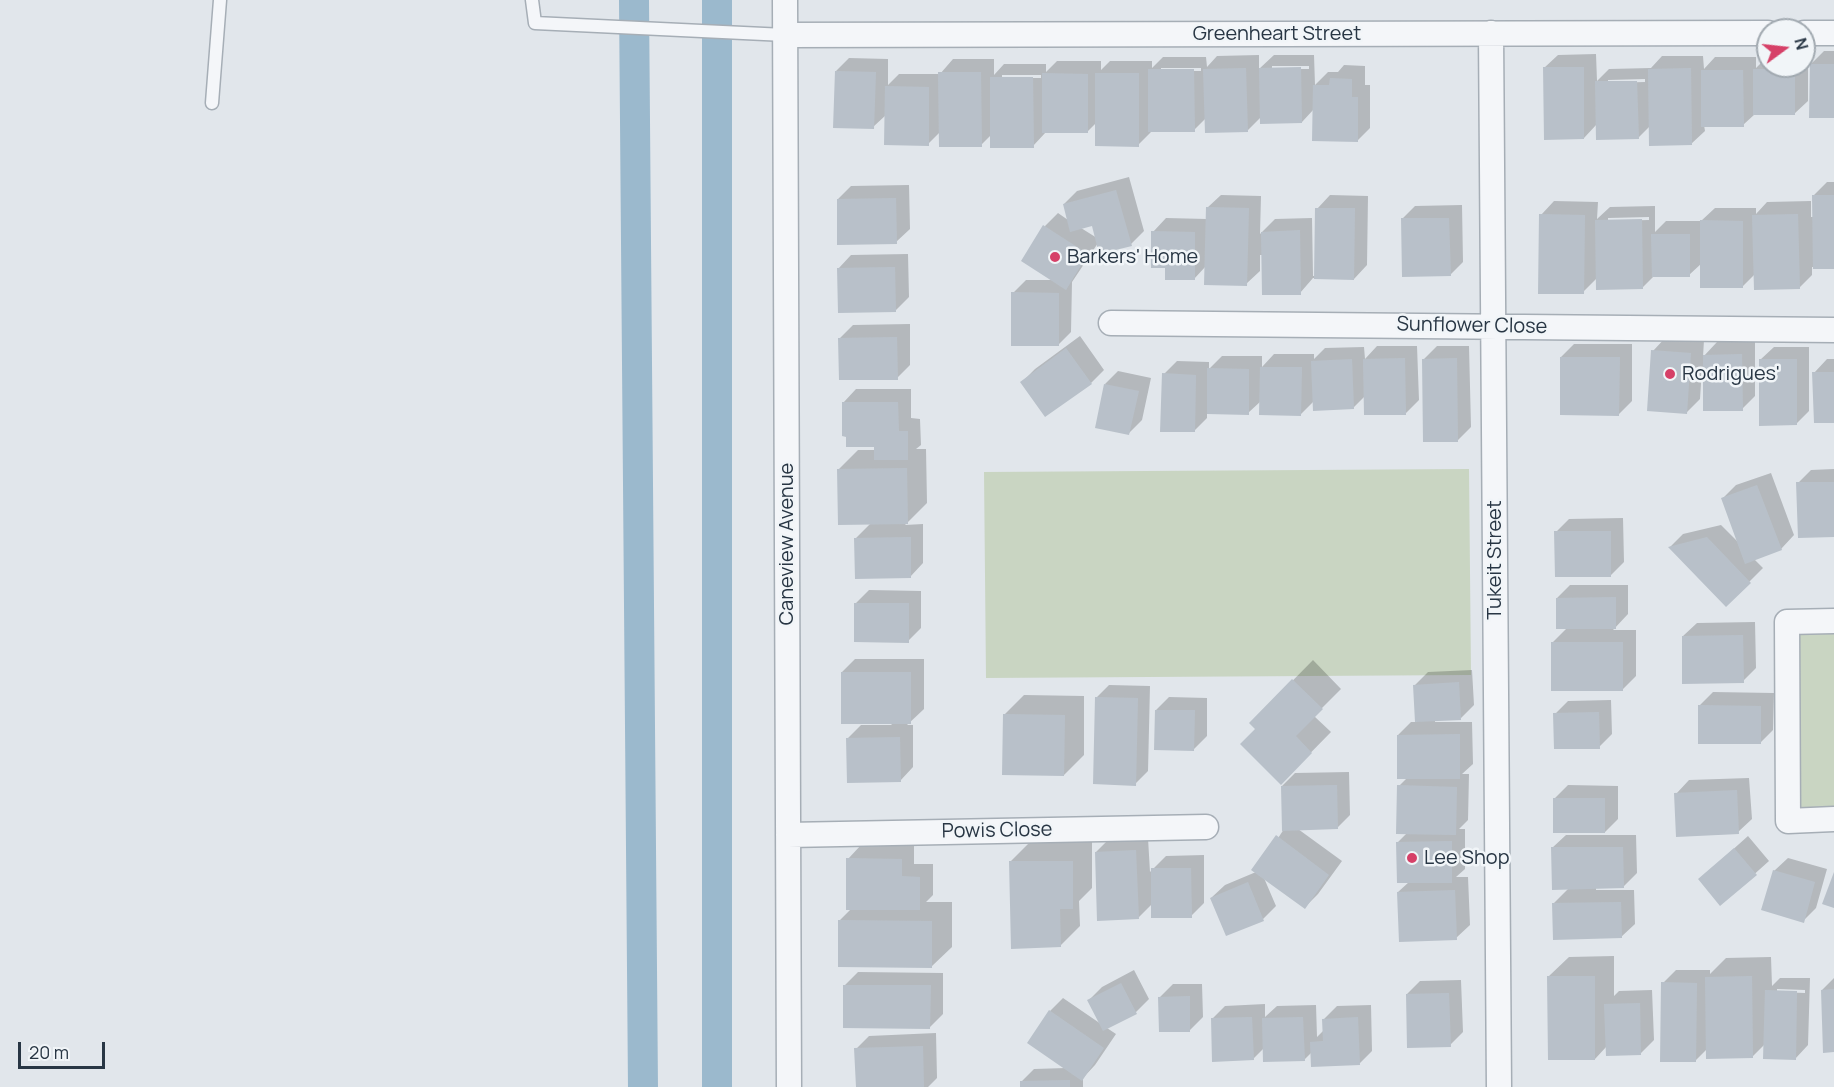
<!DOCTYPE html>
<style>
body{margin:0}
#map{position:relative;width:1834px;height:1087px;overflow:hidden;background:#e1e6eb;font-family:Manrope,sans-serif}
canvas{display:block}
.north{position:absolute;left:1756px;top:18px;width:60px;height:60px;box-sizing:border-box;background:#f1f5f8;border:2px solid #a1a9b0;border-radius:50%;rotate:75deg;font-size:16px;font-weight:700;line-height:24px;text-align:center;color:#283644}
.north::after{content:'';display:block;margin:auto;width:21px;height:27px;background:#d64068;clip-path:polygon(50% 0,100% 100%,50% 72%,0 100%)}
.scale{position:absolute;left:18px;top:1042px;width:87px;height:27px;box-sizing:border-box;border:3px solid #283644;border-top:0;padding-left:8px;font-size:18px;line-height:21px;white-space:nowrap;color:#283644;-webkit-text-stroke:4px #f1f5f8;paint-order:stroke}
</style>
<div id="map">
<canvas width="1834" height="1087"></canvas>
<div class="north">N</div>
<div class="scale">20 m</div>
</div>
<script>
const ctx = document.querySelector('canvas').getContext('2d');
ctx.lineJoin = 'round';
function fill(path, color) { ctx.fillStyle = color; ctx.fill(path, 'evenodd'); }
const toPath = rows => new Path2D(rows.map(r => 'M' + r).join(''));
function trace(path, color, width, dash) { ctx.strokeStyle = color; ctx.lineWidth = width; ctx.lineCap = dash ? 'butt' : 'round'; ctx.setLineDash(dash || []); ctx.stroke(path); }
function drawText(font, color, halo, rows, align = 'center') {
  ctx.font = font + ' Manrope,sans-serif'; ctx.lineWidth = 5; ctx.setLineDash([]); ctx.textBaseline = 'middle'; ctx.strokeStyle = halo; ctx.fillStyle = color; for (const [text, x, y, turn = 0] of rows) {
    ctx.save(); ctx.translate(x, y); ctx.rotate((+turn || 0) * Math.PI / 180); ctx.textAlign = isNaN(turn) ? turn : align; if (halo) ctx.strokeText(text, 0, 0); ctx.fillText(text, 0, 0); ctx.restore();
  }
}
fill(toPath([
 [1469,469,1471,675,986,678,984,472],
 [1834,633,1834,808,1801,809,1799,634]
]), '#c9d5c2');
fill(toPath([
 [1824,51,1834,51,1834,117,1811,64],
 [1596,54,1597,81,1609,69,1651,68,1662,56,1703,56,1704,69,1715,57,1756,57,1756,68,1768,56,1768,66,1804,66,1804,56,1808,56,1808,101,1794,114,1755,114,1743,125,1704,125,1705,131,1691,144,1650,126,1638,138,1597,124,1584,138,1544,68,1558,55],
 [1645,79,1645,82,1608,83,1608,80],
 [1259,55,1259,69,1274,55,1314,55,1315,85,1328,72,1338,72,1344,65,1365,66,1365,85,1370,85,1370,128,1357,141,1314,109,1302,122,1262,116,1248,130,1206,118,1194,130,1151,132,1138,145,1097,122,1087,132,1046,132,1033,146,991,135,981,145,940,132,928,144,886,115,873,127,836,71,849,58,888,59,888,85,899,74,940,74,953,59,994,59,994,75,1004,64,1046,64,1046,72,1057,61,1101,61,1101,70,1110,61,1152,61,1152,68,1163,57,1206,57,1207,67,1217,56],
 [1272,66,1309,66,1309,69,1272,69],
 [1161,68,1201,68,1201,71,1161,71],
 [1002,75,1041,75,1041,78,1002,78],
 [1129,177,1144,231,1131,244,1098,243,1072,282,1071,332,1058,345,1013,293,1026,280,1054,280,1045,226,1058,213,1068,220,1064,204,1077,191],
 [1093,225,1097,238,1081,228],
 [1827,182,1834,182,1834,267,1812,267,1812,275,1799,288,1755,274,1743,286,1702,263,1689,275,1654,276,1643,287,1597,278,1583,292,1541,215,1554,201,1598,202,1597,219,1610,207,1655,206,1655,232,1666,221,1701,221,1715,208,1756,208,1756,214,1767,202,1811,201,1811,217,1814,217,1814,195],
 [1649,217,1649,220,1608,221,1608,218],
 [909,185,910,229,896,242,838,199,851,186],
 [1221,195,1261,196,1260,234,1275,219,1312,218,1313,276,1316,276,1317,209,1330,195,1368,196,1367,265,1354,279,1313,278,1300,293,1263,255,1260,255,1260,271,1246,284,1206,266,1194,279,1166,267,1153,232,1166,218,1207,219,1207,208],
 [1462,205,1463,262,1450,275,1402,219,1415,206],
 [908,254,909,297,896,310,838,269,851,255],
 [910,324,910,365,897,378,840,338,853,325],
 [1080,336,1104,370,1091,383,1022,382,1035,369],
 [1666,337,1704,340,1703,357,1717,342,1755,341,1755,396,1742,409,1702,368,1700,399,1687,412,1653,351],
 [1574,344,1632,344,1632,401,1619,414,1561,357],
 [1377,346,1417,346,1419,400,1406,413,1365,396,1353,408,1314,401,1301,414,1261,401,1248,413,1207,413,1207,418,1194,431,1164,374,1177,361,1209,362,1209,369,1222,356,1262,356,1262,367,1274,354,1314,354,1314,359,1325,348,1364,347,1365,359],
 [1437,346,1469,346,1471,427,1457,441,1423,360],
 [1774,347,1809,347,1809,411,1796,424,1760,360],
 [1827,359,1834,359,1834,421,1814,373],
 [1118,371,1151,378,1142,420,1129,433,1105,384],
 [856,389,911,389,911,418,920,419,921,445,916,449,926,449,927,503,905,525,923,524,923,563,910,577,856,538,871,523,838,470,858,450,875,450,875,445,843,403],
 [1834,469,1834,536,1798,483,1811,470],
 [1771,473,1794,535,1781,549,1754,559,1763,568,1726,605,1670,547,1683,534,1721,525,1739,543,1722,499,1736,485],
 [1623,518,1624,562,1611,575,1556,532,1569,519],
 [1570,585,1628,585,1628,614,1613,630,1636,630,1636,676,1623,689,1552,643,1568,627,1557,598],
 [869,590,921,591,921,628,908,641,856,603],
 [1755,622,1756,668,1743,681,1683,636,1697,623],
 [855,659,924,659,924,709,907,725,913,725,913,767,900,781,848,738,861,725,892,725,842,672],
 [1313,660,1341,689,1314,716,1331,732,1281,783,1257,728,1251,723],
 [1472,670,1474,705,1461,718,1435,719,1435,722,1472,722,1473,764,1462,774,1469,774,1468,820,1459,829,1465,829,1465,869,1456,877,1468,877,1470,925,1456,938,1398,892,1409,882,1398,842,1408,832,1399,786,1407,778,1398,735,1411,722,1417,722,1415,685,1428,672],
 [1109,685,1150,686,1148,771,1135,784,1096,698],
 [1713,692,1774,693,1773,730,1760,743,1699,706],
 [1024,695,1084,696,1084,755,1064,775,1004,715],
 [1169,697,1207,698,1207,736,1194,749,1156,710],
 [1611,700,1612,734,1599,747,1555,714,1568,701],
 [1349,772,1350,815,1337,828,1298,829,1342,861,1318,894,1305,907,1264,878,1276,906,1263,919,1211,898,1225,885,1256,872,1284,829,1282,786,1295,773],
 [1749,778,1752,819,1738,832,1676,794,1689,780],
 [1568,785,1618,786,1618,819,1605,832,1554,799],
 [1566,835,1636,835,1637,873,1624,886,1596,887,1596,890,1634,890,1635,924,1621,937,1553,904,1569,888,1552,848],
 [1748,836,1769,861,1721,904,1700,879],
 [1148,838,1150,872,1166,856,1204,855,1204,903,1191,916,1153,903,1138,918,1096,852,1109,839],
 [1031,841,1092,842,1092,888,1079,901,1080,926,1060,946,1011,861],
 [861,845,914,846,914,864,933,864,933,895,926,902,952,902,952,947,932,966,840,920,852,908,848,859],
 [1788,858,1827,869,1816,908,1803,921,1774,871],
 [1614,956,1614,996,1619,991,1652,990,1654,1040,1641,1053,1607,1046,1595,1059,1549,976,1569,957],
 [1771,957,1772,986,1780,978,1810,978,1808,1045,1795,1059,1765,1044,1752,1057,1707,1049,1695,1061,1663,983,1676,970,1710,970,1710,974,1726,958],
 [1777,989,1805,990,1805,993,1777,992],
 [1134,970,1149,999,1136,1012,1107,1028,1116,1034,1095,1065,1083,1078,1083,1087,1021,1087,1021,1082,1034,1069,1066,1068,1050,1011,1063,998,1101,1024,1089,1000,1102,987],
 [858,972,943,973,943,1014,930,1027,845,985],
 [1834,978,1834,1051,1822,990],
 [1461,980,1463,1032,1450,1045,1407,994,1420,981],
 [1173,984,1202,984,1203,1017,1190,1030,1160,997],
 [1265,1004,1265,1017,1277,1006,1316,1005,1317,1037,1324,1030,1324,1019,1337,1006,1371,1005,1372,1051,1359,1064,1312,1052,1304,1060,1264,1048,1253,1059,1212,1019,1225,1006],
 [936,1033,937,1078,928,1087,858,1087,856,1049,869,1036]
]), '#0003');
trace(toPath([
 [634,0,643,1087],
 [717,1087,717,0]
]), '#9bb9cd', 30);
fill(toPath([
 [1810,64,1834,64,1834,118,1809,118],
 [1301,67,1302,123,1260,124,1259,68],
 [1543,67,1584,67,1584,139,1544,140],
 [1246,68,1248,132,1205,133,1203,69],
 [1691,68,1692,145,1649,146,1648,69],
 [1148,69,1194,69,1195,132,1148,132],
 [1753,69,1795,69,1795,115,1753,115],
 [1701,70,1743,70,1744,127,1701,127],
 [835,71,876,72,874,129,833,128],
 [938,72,981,72,982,147,939,147],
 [1042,73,1088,74,1088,133,1042,133],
 [1095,73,1139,73,1139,147,1095,146],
 [990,77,1033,77,1034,148,990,148],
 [1330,78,1352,79,1352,97,1358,97,1358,142,1312,141,1313,85,1329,85],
 [1595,81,1637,81,1639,139,1596,140],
 [885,86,929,87,929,146,884,145],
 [1116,190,1132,246,1099,254,1092,226,1070,232,1063,204],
 [1812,195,1834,195,1834,269,1813,269],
 [896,198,897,244,837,245,837,199],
 [1206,207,1249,208,1247,286,1204,285],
 [1315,208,1355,208,1354,280,1314,279],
 [1539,214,1585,215,1584,294,1538,294],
 [1798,214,1800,289,1754,290,1752,215],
 [1401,218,1449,218,1451,276,1402,277],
 [1642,219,1643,289,1596,290,1595,220],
 [1700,220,1743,221,1743,288,1700,288],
 [1043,225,1088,254,1066,290,1021,261],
 [1300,230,1301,295,1262,295,1261,232],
 [1151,231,1195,232,1195,280,1165,280,1165,268,1151,268],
 [1651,234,1690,234,1690,277,1652,277],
 [895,267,896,312,838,313,837,268],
 [1011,292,1059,293,1059,346,1011,346],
 [897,337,898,380,839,380,838,338],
 [1066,348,1092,384,1045,417,1020,382],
 [1651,350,1691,353,1687,414,1647,411],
 [1742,354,1743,411,1703,411,1703,355],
 [1560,357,1620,357,1619,416,1560,415],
 [1405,358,1406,415,1364,415,1363,359],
 [1457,358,1458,442,1423,442,1422,359],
 [1352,359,1354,409,1313,411,1311,361],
 [1759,359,1797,359,1797,425,1759,426],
 [1260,367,1302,367,1301,416,1259,415],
 [1207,368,1249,369,1249,415,1207,414],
 [1812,372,1834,372,1834,423,1814,423],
 [1162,373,1196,375,1195,432,1160,432],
 [1104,384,1139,391,1129,435,1095,428],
 [842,402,898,402,899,431,908,431,908,460,874,460,874,447,846,447,846,437,842,436],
 [907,468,908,524,838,525,837,469],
 [1796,482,1834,482,1834,537,1798,538],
 [1757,485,1782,550,1745,564,1721,498],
 [1554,531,1611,531,1611,577,1555,577],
 [911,537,911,578,855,579,854,538],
 [1707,537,1751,583,1726,607,1668,547],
 [1616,597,1616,629,1556,629,1556,598],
 [854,603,909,603,909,643,854,642],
 [1743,635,1744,683,1682,684,1682,636],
 [1551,642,1623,642,1623,691,1551,691],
 [841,672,911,672,911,724,841,724],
 [1292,679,1323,709,1296,736,1312,753,1281,785,1240,744,1255,729,1249,723],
 [1459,682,1461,720,1415,722,1413,685],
 [1095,697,1138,698,1136,786,1093,784],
 [1698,705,1761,706,1761,744,1698,744],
 [1155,710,1195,710,1194,751,1154,750],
 [1599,712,1600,749,1554,749,1553,713],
 [1003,714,1065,715,1064,776,1002,775],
 [1460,734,1460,779,1397,779,1397,735],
 [900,737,901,782,847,783,846,738],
 [1337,785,1338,829,1282,831,1281,786],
 [1397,785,1457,787,1456,835,1396,834],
 [1737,790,1739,834,1676,837,1674,793],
 [1553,798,1605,798,1605,833,1553,833],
 [1276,835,1329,875,1305,909,1251,870],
 [1452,841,1452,883,1397,883,1396,842],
 [1551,847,1623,847,1624,888,1552,890],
 [1734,848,1757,875,1720,906,1698,879],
 [1136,850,1139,919,1097,921,1095,852],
 [846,858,902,859,902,876,920,877,920,910,846,910],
 [1009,861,1073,861,1073,909,1060,909,1061,947,1011,949],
 [1151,868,1191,868,1192,918,1151,918],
 [1773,870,1815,882,1804,923,1761,910],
 [1834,872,1834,908,1822,904],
 [1248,882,1264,921,1226,936,1210,898],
 [1455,890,1457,940,1399,942,1397,892],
 [1621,902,1622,938,1553,940,1552,903],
 [838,920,932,921,932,968,838,967],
 [1547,976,1595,976,1595,1060,1548,1060],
 [1752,976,1753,1058,1706,1059,1705,977],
 [1661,982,1697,983,1696,1062,1660,1062],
 [1121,983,1137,1014,1103,1031,1087,1000],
 [843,985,931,985,930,1029,843,1028],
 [1834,989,1834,1052,1823,1053,1821,990],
 [1765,990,1797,991,1796,1060,1763,1059],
 [1449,993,1451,1047,1407,1048,1406,994],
 [1190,996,1190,1032,1159,1032,1158,997],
 [1640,1003,1641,1055,1606,1056,1604,1004],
 [1049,1010,1104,1048,1082,1081,1027,1043],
 [1252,1017,1254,1060,1212,1062,1211,1018],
 [1303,1017,1305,1061,1263,1062,1262,1018],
 [1358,1017,1360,1065,1311,1067,1310,1042,1323,1041,1322,1019],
 [923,1046,924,1087,856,1087,854,1048],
 [1070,1080,1070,1087,1020,1087,1020,1081]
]), '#b8c0c9');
const service = toPath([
 [532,0,535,23,785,35],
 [212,103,220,0]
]);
const minor = toPath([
 [785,0,789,1087],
 [1491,33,1499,1087],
 [1804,33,1834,33],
 [785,35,1768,33],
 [1111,323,1834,330],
 [1834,621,1787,622,1788,821,1834,819],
 [788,835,1206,827]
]);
trace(service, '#a6aeb6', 15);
trace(minor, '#a6aeb6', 27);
trace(service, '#f4f6f9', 12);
trace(minor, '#f4f6f9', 24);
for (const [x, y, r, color] of [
 [1055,257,6,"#d64068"],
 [1670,374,6,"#d64068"],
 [1412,858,6,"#d64068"]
]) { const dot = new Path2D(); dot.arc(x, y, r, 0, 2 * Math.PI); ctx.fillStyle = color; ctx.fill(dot); trace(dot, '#f1f5f8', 2); }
drawText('20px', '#283644', '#f1f5f8', [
 ["Greenheart Street",1277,34],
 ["Sunflower Close",1472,326,1],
 ["Caneview Avenue",787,544,-90],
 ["Tukeit Street",1495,560,-90],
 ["Powis Close",997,831,-1]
]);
drawText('20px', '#283644', '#f1f5f8', [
 ["Barkers' Home",1067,257],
 ["Rodrigues'",1682,374],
 ["Lee Shop",1424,858]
], 'left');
</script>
